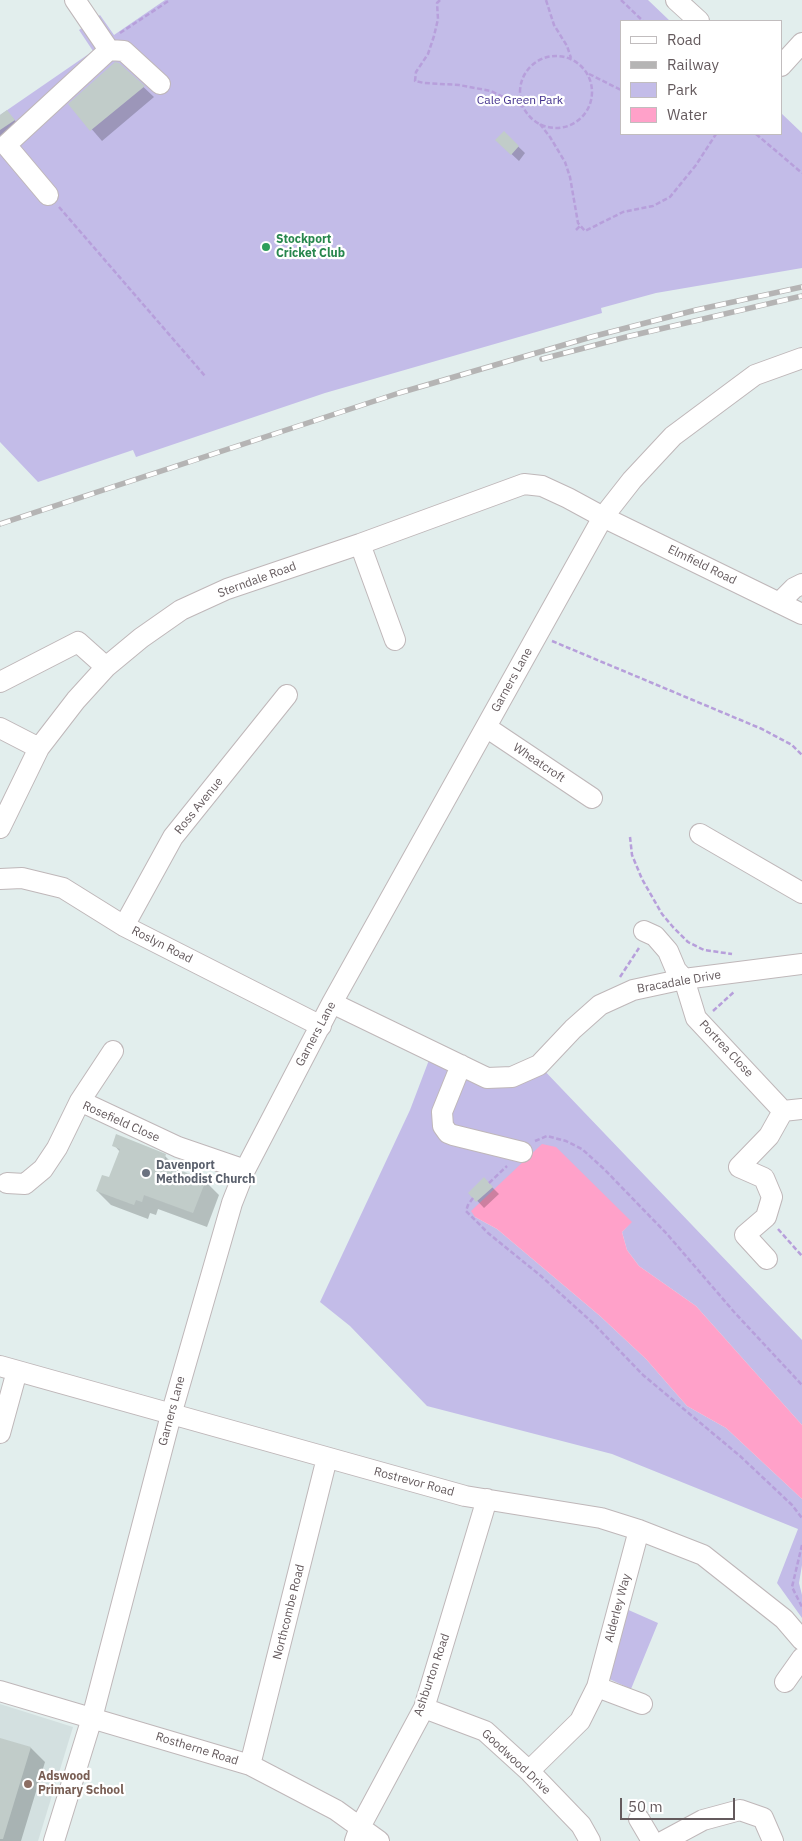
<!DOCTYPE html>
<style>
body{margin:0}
#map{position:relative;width:802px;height:1841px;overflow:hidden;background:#e2eeed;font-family:"IBM Plex Sans",sans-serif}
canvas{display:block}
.legend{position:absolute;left:620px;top:20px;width:162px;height:115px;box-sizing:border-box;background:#fff;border:1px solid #c1bdbe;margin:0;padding:6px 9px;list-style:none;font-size:15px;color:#645a5d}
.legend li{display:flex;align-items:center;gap:10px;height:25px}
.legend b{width:25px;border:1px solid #c1bdbe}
.scale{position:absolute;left:620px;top:1798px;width:115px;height:22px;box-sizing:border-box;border:2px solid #645a5d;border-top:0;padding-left:6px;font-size:15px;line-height:18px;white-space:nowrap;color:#645a5d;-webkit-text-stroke:4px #fff;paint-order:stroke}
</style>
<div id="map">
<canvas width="802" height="1841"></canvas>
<ul class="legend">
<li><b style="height:6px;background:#fff"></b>Road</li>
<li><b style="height:6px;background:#b5b4b4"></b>Railway</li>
<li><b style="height:14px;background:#c3bce8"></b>Park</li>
<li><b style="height:14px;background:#ffa1c9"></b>Water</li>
</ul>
<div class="scale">50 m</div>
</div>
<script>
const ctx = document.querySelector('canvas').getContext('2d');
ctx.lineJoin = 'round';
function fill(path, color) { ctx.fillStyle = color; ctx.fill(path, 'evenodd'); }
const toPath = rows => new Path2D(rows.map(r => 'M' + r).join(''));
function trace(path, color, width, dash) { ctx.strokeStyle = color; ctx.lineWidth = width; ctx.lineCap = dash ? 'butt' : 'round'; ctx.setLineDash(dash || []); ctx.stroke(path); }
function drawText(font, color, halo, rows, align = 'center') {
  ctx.font = font + ' "IBM Plex Sans",sans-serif'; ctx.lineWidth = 4.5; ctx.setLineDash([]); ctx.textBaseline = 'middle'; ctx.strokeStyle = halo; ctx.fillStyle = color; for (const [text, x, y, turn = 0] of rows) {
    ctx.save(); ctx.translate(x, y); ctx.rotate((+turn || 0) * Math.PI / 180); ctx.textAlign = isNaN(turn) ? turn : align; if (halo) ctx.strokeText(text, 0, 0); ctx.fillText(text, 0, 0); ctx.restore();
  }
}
fill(toPath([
 [0,1704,73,1727,38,1841,0,1841]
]), '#d3e0e0');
fill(toPath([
 [165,0,648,0,670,21,621,21,621,134,781,134,781,113,802,133,802,268,656,293,601,308,602,313,325,393,136,457,133,450,38,482,0,442,0,115,93,51,79,30,100,15,114,35],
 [429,1060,487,1078,539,1065,802,1340,802,1425,696,1306,639,1266,627,1250,622,1232,631,1222,475,1217,497,1229,600,1316,646,1359,687,1406,726,1428,802,1499,802,1565,799,1583,802,1595,802,1618,777,1583,798,1529,612,1454,427,1406,350,1326,320,1302,410,1110],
 [624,1608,658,1623,631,1689,605,1677]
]), '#c3bce8');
fill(toPath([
 [542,1144,556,1147,632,1222,622,1232,627,1250,639,1266,696,1306,802,1425,802,1499,726,1428,687,1406,646,1359,600,1316,497,1229,475,1217,471,1211]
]), '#ffa1c9');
fill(toPath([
 [119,64,154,97,102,141,70,104],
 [7,112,21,127,0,142,0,117],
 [504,133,525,153,519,161,504,147],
 [114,1145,165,1156,179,1170,179,1171,205,1181,219,1195,207,1227,158,1209,156,1215,150,1213,148,1219,111,1205,97,1191,110,1179,120,1152],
 [484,1179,499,1194,484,1208,470,1193],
 [0,1739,31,1748,45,1762,21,1841,0,1841]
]), '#0003');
fill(toPath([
 [115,62,119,63,145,86,90,131,68,104],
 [7,110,15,120,0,130,0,115],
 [504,131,519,146,511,155,495,140],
 [116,1134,166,1154,163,1164,206,1180,193,1213,144,1195,142,1202,136,1200,134,1205,96,1191,102,1175,109,1177,120,1149,112,1146],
 [484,1177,493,1187,476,1202,468,1193],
 [0,1738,31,1747,3,1839,0,1839]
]), '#c1ccc9');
const minor = toPath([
 [676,0,699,21],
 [109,50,124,51,160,84],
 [781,66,802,43],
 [48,195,6,145,109,50,75,0],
 [360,544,395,640],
 [779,603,794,588,802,584],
 [0,682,78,642,106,667],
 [486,727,592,798],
 [0,728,39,748],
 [0,828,39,748,76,700,106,667,141,638,181,610,227,589,360,544,524,484,542,486,568,498,603,517,802,614],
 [700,834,802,893],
 [0,879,22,878,63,888,124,926,321,1026],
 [124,926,173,837,287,695],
 [644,931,655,936,668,951,676,970,684,979,696,1018,783,1111,802,1109],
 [332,1003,487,1078,512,1077,539,1065,573,1029,600,1005,633,990,684,979,802,964],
 [461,1065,442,1112,443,1126,448,1133,453,1135,522,1152],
 [80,1101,178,1147,245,1170],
 [7,1183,25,1184,43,1169,57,1148,80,1101,113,1051],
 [767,1259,745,1235,766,1217,772,1197,764,1178,739,1167,769,1136,783,1111],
 [0,1366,465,1496,601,1518,639,1530,703,1555,784,1619,802,1640],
 [0,1433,17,1371],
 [785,1682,802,1658],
 [597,1687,642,1704],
 [0,1691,250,1765,336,1810,379,1841],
 [424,1708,485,1731,529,1771,581,1825,590,1841],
 [250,1765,327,1458],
 [529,1771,580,1721,597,1687,639,1530],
 [639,1819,652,1841],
 [54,1841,92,1718,171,1415,232,1203,245,1170,332,1003,603,517,632,480,673,436,755,375,802,358],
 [355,1841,360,1827,424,1708,487,1499],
 [664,1841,703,1820,740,1810,763,1818,773,1841]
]);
trace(minor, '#bfb7b9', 22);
trace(toPath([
 [440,0,437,3,438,19,434,36,428,54,416,72,415,81,424,83,459,85,491,91,523,107],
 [546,0,554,25,567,46,571,58],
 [621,0,643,21],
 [120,33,170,0],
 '520 92a36 36 0 1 1 72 0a36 36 0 1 1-72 0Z',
 [589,74,621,90],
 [540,124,550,137,565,162,570,177,578,223,585,231,623,212,653,206,670,197,696,165,716,134],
 [756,134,802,173],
 [59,207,205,376],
 [576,230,580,226],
 [552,641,762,729,792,745,802,755],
 [630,837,632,855,642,879,662,914,673,927,688,942,704,950,732,954],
 [620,977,639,948],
 [713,1011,735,991],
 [535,1141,547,1136,566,1141,582,1149,604,1169,667,1234,735,1313,802,1385],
 [489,1183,507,1166],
 [473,1198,468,1205,466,1211,488,1233,541,1276,594,1324,643,1375,740,1456,792,1505,802,1518],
 [778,1229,802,1256],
 [802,1545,792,1587,802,1607]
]), '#b79fdb', 2.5, [5, 2.5]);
trace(minor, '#fff', 20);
const rail = toPath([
 [542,359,630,336,802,296],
 [0,524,399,393,591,337,696,310,802,287]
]);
trace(rail, '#b5b4b4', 5.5);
trace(rail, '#fff', 4, [11]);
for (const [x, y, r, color] of [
 [266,247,5,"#2e9e5b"],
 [146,1173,5,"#6b7280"],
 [28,1784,5,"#8d6e63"]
]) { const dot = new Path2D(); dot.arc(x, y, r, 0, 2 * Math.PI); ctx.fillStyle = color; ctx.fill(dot); trace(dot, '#fff', 2); }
drawText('12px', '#42318d', '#fff', [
 ["Cale Green Park",520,101]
]);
drawText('bold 12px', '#27864d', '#fff', [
 ["Stockport",276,240],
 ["Cricket Club",276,254]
], 'left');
drawText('12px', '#645a5d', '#fff', [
 ["Elmfield Road",702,565,26],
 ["Sterndale Road",257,580,-20],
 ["Garners Lane",512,680,-61],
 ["Wheatcroft",539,763,34],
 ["Ross Avenue",199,806,-51],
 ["Roslyn Road",162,945,27],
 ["Bracadale Drive",679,982,-10],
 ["Garners Lane",316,1034,-62],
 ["Portrea Close",726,1049,47],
 ["Rosefield Close",121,1122,24],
 ["Garners Lane",172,1411,-75],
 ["Rostrevor Road",414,1482,15],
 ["Alderley Way",618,1608,-75],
 ["Northcombe Road",289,1612,-76],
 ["Ashburton Road",432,1675,-71],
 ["Rostherne Road",197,1749,17],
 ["Goodwood Drive",516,1762,43]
]);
drawText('bold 12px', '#5b616d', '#fff', [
 ["Davenport",156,1166],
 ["Methodist Church",156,1180]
], 'left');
drawText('bold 12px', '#785e54', '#fff', [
 ["Adswood",38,1777],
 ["Primary School",38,1791]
], 'left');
</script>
